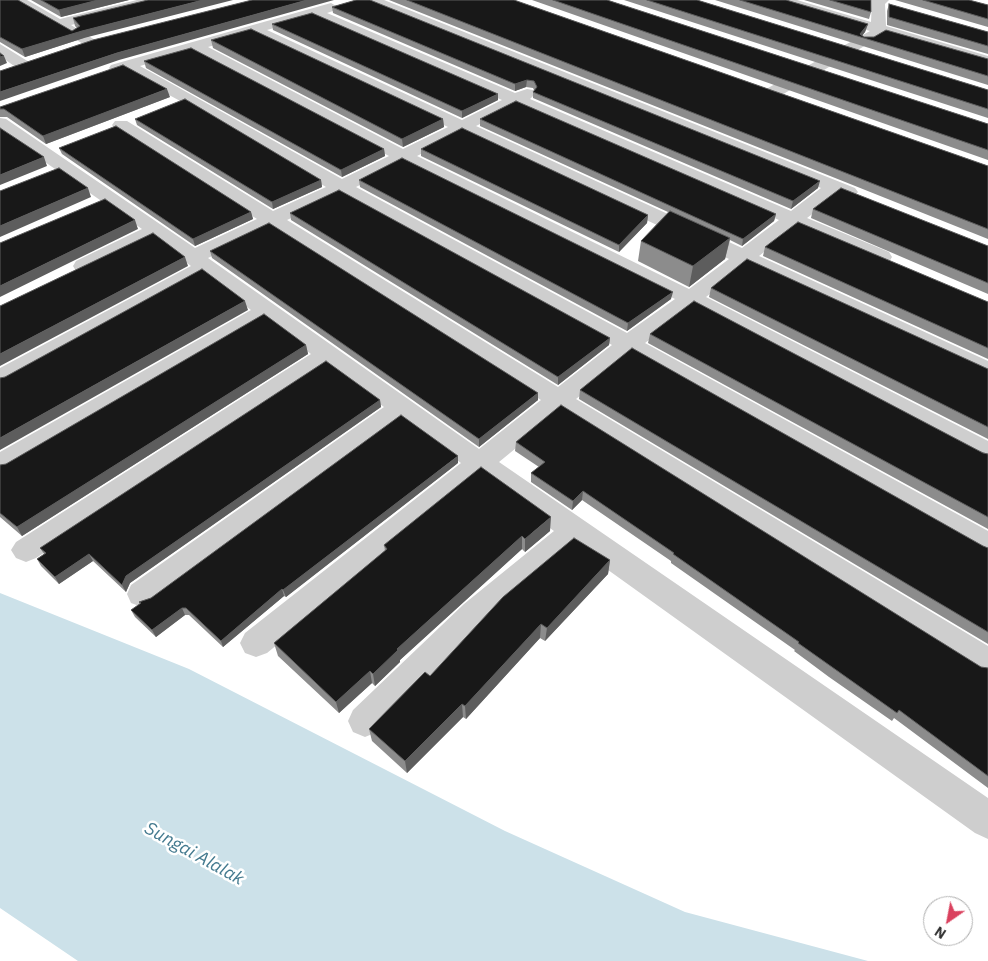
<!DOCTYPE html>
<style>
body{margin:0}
#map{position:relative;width:988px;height:961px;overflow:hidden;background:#fff;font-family:"IBM Plex Sans",sans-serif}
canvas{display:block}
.north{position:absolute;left:923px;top:896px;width:50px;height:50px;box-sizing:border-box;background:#fff;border:1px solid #adadad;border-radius:50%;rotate:213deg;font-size:14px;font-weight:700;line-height:20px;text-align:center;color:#313131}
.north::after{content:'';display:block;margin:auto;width:18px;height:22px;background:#da415e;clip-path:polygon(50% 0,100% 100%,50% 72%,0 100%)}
</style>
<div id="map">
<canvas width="988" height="961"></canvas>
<div class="north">N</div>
</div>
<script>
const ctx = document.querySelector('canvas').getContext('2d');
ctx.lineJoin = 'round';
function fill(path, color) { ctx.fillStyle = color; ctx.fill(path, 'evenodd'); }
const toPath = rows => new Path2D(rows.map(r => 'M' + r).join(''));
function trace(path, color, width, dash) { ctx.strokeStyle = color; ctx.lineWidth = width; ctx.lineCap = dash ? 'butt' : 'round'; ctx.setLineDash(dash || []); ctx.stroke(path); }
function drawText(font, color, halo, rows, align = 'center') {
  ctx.font = font + ' "IBM Plex Sans",sans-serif'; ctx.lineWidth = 5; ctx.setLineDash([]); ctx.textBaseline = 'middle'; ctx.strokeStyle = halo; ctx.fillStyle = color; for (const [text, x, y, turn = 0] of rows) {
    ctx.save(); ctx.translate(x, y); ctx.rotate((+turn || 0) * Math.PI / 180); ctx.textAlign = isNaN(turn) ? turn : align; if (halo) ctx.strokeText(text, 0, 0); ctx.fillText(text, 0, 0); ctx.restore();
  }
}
fill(toPath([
 [0,593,189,669,505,831,685,912,868,961,78,961,0,908]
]), '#cce1e9');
fill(toPath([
 [10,0,27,0,60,19,137,0,161,0,159,3,71,25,95,40,98,43,95,46,90,48,10,0],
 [365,0,384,0,855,188,858,192,855,196,848,198,837,195,807,218,889,252,892,257,889,262,881,263,873,262,795,227,759,256,988,361,988,379,745,266,706,297,988,441,988,463,979,460,692,308,645,343,988,531,988,557,978,553,630,355,576,399,988,646,988,677,976,673,560,412,499,462,988,798,988,839,975,833,576,547,486,622,377,732,365,737,353,732,348,721,353,710,464,604,554,531,481,478,267,653,256,657,245,653,240,643,245,633,461,463,402,420,153,603,142,607,131,603,127,594,131,585,384,407,327,366,36,558,26,562,16,558,11,550,16,542,311,354,266,321,10,471,0,474,0,452,251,310,205,276,9,384,0,386,0,368,191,266,155,239,92,271,84,272,76,271,73,266,76,261,142,229,0,131,0,118,6,119,195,248,257,219,115,129,112,125,115,121,127,121,273,211,326,187,182,102,125,71,111,71,109,68,111,65,331,3,338,7,336,10,327,13,515,93,527,89,533,90,535,94,530,99,791,211,821,188,367,3,365,0],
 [312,17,502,100,462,120,267,30,312,17],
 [252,34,448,127,403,149,208,47,252,34],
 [192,51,389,156,342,179,140,66,192,51],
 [516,106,779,220,742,248,476,126,516,106],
 [462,133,729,259,689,289,417,156,462,133],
 [403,163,675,299,627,333,356,187,403,163],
 [340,195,612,345,558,387,287,220,340,195],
 [271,228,541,400,479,449,208,258,271,228],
 [775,0,797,0,871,22,872,0,889,0,885,4,886,26,988,56,988,66,883,35,780,96,768,96,766,92,768,88,870,31,777,3,775,0],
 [0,44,29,62,31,65,29,68,17,68,0,56,0,44]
]), '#cecece');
fill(toPath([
 [0,0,72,31,77,28,75,26,73,18,148,0,84,38,25,57,0,42],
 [31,0,129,0,61,17],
 [356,0,818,188,791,209,533,98,533,92,534,90,533,88,526,87,515,91,333,13,332,7],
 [389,0,514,0,988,166,988,239],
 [532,0,607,0,988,124,988,160],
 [624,0,697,0,988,90,988,118],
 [715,0,786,0,868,24,865,32,862,36,864,37,988,59,988,85],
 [804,0,871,0,871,12,869,19],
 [895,0,969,0,988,5,988,27],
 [889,4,988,32,988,54,887,25,887,11],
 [272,24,498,100,462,118,273,30],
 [211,40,443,119,444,127,403,147,213,48],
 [144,61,384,149,385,156,342,177,146,68],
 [170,97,46,144,7,117,0,117,0,107],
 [135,119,321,180,322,187,273,209,137,125],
 [480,119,776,214,774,221,742,246,730,240,725,259,689,287,638,261,641,241,668,212,480,126],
 [59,148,251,212,253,219,195,246,62,154],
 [421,149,648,215,647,223,619,252,421,156],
 [359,180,671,299,627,331,360,187],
 [813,209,988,246,988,294,811,218],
 [290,213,610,338,609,345,558,385,291,220],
 [765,247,988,302,988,359,763,256],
 [210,251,538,400,479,447,212,258],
 [711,288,988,369,988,439,709,297],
 [650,334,988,454,988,529,648,343],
 [306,345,308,354,22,536,0,517,0,465,6,464],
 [580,390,988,548,988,644,579,399],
 [380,400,381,407,130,583,126,592,93,561,59,584,41,566,37,559,44,554,40,548],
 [516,442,981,667,988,668,988,788,894,718,892,721,829,677,794,651,795,650,671,563,671,561,582,500,572,510,531,482,531,473,539,467,515,451],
 [458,463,286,597,284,596,223,647,189,615,185,615,156,637,135,617,131,610,140,604,139,602,151,598],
 [550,531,525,552,522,549,400,660,400,662,375,686,372,683,339,713,278,656,274,643,385,551,384,545],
 [610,560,608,574,545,641,540,638,466,719,463,717,407,773,372,741,369,729,430,676]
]), '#8c8c8c');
fill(toPath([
 [98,0,129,0,61,17,59,10],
 [203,0,233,0,84,38,25,57,22,49,82,31],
 [307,0,334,0,119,60,0,101,0,92,117,53],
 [868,24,865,32,861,37,860,34],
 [4,56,7,63,0,66,0,57],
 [527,80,526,87,515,91,515,84],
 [167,89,170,97,46,144,43,136],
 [498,94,498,100,462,118,462,111],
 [443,119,444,127,403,147,402,139],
 [384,149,385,156,342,177,341,170],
 [44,157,47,166,0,185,0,175],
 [321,180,322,187,273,209,272,202],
 [820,181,818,188,791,209,793,201],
 [88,188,91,197,0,237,0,226],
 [251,212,253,219,195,246,193,239],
 [776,214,774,221,742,246,743,239],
 [648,215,647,223,619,252,619,245],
 [135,220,138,229,0,297,0,286],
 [730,238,725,259,689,287,693,266],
 [185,257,188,266,0,366,0,354],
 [673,292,671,299,627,331,628,323],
 [245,301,248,310,0,450,0,438],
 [610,338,609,345,558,385,558,377],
 [306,345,308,354,22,536,17,527],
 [538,393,538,400,479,447,479,439],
 [380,400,381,407,130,583,126,592,122,585,126,576],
 [458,456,458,463,286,597,283,590],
 [583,491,582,500,572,510,573,501],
 [551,517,550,531,525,552,525,539],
 [522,536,522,549,400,660,400,662,375,686,373,674,397,649],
 [89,554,93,561,59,584,55,577],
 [610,560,608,574,545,641,547,628],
 [282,589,284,596,223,647,221,641],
 [182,608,185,615,156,637,152,630],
 [541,624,540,638,466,719,465,706],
 [370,671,372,683,339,713,336,702],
 [462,704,463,717,407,773,405,761]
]), '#5d5d5d');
const building = toPath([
 [0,0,18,0,72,31,80,26,73,18,148,0,203,0,82,31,22,49,0,37,0,0],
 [41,0,98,0,59,10,41,0],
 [252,0,307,0,117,53,0,92,0,71,93,40,252,0],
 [356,0,370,0,820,181,793,201,533,92,537,87,534,81,527,80,515,84,332,7,356,0],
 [407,0,514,0,988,166,988,229,407,0],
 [553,0,607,0,988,124,988,150,553,0],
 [647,0,697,0,988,90,988,109,647,0],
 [740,0,786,0,868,24,860,34,864,37,874,37,886,30,988,59,988,76,740,0],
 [830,0,871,0,871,12,830,0],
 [923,0,969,0,988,5,988,19,923,0],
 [889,4,988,32,988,46,889,17,889,4],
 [312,13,498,94,462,111,272,24,312,13],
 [251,29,443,119,402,139,211,40,251,29],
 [191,48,384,149,341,170,144,61,191,48],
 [0,53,4,56,0,57,0,53],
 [123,65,167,89,43,136,4,109,0,109,0,107,123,65],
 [185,99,321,180,272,202,135,119,185,99],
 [516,101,776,214,743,239,480,119,516,101],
 [116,126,251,212,193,239,59,148,116,126],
 [0,128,44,157,0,175,0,128],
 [462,128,648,215,619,245,421,149,462,128],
 [402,158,673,292,628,323,359,180,402,158],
 [59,168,88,188,0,226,0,191,59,168],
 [841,188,988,246,988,283,813,209,841,188],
 [339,190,610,338,558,377,290,213,339,190],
 [105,199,135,220,0,286,0,243,105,199],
 [670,211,730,238,693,266,641,241,670,211],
 [798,222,988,302,988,348,765,247,798,222],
 [269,223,538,393,479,439,210,251,269,223],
 [153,233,185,257,0,354,0,306,153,233],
 [747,259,988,369,988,427,711,288,747,259],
 [202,269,245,301,0,438,0,378,5,377,202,269],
 [694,301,983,453,988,454,988,517,650,334,694,301],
 [264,314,306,345,17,527,0,513,0,465,6,464,264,314],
 [632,348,983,546,988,548,988,632,580,390,632,348],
 [326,361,380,400,126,576,122,585,89,554,55,577,37,559,46,553,40,548,326,361],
 [561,405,981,667,988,668,988,776,899,710,897,713,798,643,799,642,673,554,674,553,583,491,573,501,531,473,545,462,516,442,561,405],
 [401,415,458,456,283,590,282,589,221,641,186,608,182,608,152,630,131,610,141,603,139,602,151,598,401,415],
 [481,467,551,517,525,539,522,536,397,649,398,650,373,674,370,671,336,702,274,643,387,549,384,545,481,467],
 [574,538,610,560,547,628,541,624,465,706,462,704,405,761,369,729,425,672,430,676,503,597,574,538]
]);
fill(building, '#181818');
trace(building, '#5d5d5d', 1);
drawText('italic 18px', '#447a8f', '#fff', [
 ["Sungai Alalak",194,854,29]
]);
</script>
